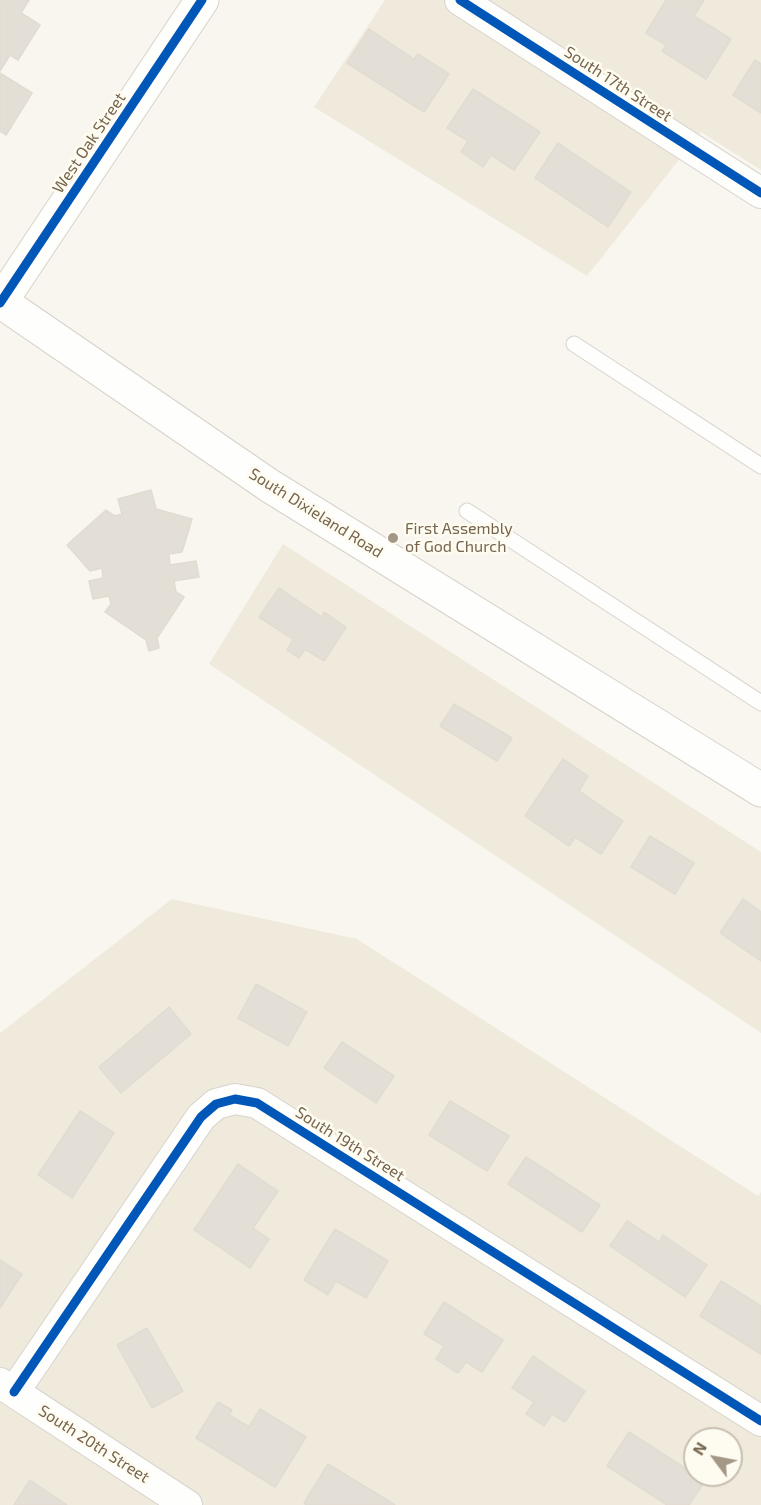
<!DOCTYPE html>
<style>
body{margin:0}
#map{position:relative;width:761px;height:1505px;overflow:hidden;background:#f8f6ef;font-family:"Exo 2",sans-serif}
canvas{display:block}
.north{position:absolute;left:683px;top:1427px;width:60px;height:60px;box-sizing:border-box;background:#fefcf1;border:2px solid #c8bfb0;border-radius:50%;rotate:302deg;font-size:16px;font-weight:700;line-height:24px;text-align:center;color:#76644e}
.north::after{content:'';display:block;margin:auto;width:21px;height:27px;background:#a49786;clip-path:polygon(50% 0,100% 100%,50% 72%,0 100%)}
</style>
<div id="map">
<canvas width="761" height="1505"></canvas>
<div class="north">N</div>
</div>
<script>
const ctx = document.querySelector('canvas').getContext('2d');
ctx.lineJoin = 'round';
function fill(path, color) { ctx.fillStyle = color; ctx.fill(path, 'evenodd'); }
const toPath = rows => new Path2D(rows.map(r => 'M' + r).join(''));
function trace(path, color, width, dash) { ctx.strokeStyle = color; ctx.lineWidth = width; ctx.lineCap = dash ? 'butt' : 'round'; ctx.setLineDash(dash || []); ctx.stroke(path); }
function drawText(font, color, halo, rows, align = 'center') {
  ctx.font = font + ' "Exo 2",sans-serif'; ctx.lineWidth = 5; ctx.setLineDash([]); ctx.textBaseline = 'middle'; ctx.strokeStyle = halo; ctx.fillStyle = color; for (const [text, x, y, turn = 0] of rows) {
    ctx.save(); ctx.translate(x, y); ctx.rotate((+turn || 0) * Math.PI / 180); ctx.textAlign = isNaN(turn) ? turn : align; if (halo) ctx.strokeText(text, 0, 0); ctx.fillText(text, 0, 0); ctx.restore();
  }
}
fill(toPath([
 [385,0,761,0,761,170,701,132,587,276,314,107],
 [283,544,761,852,761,1033,209,664],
 [172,899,357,939,758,1196,761,1192,761,1505,0,1505,0,1033],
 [695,1439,731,1439,731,1475,695,1475]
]), '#f0eadd');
const building = toPath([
 [0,0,29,0,21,13,40,25,18,60,10,55,0,71,0,0],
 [666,0,704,0,694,16,731,39,706,79,662,51,666,45,646,33,666,0],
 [369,29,414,59,418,54,449,74,424,112,347,63,369,29],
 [755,60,761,64,761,113,733,95,755,60],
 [0,73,32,93,6,135,0,131,0,73],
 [473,89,540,132,514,170,491,155,483,167,461,152,468,141,447,128,473,89],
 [558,143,631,192,608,227,535,178,558,143],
 [151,490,156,509,192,519,182,552,169,554,170,565,196,561,199,577,174,581,176,592,184,597,157,638,159,648,149,651,146,640,105,612,111,604,109,596,93,599,89,581,103,578,102,568,90,571,67,545,106,510,115,516,122,514,118,499,151,490],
 [279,588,322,617,324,612,346,627,324,661,305,649,299,658,287,650,293,639,259,617,279,588],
 [454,704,512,738,497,761,440,726,454,704],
 [563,759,588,776,579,791,623,821,601,854,575,837,569,846,525,816,563,759],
 [650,836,694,863,675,894,631,867,650,836],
 [743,899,761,912,761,961,720,933,743,899],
 [256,984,307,1012,288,1046,238,1018,256,984],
 [169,1007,191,1034,121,1093,99,1067,169,1007],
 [342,1042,394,1076,376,1103,324,1068,342,1042],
 [450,1101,509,1136,487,1171,429,1135,450,1101],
 [80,1111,114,1133,72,1198,38,1175,80,1111],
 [526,1157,600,1205,582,1232,508,1184,526,1157],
 [238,1164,278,1191,253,1228,269,1239,250,1268,194,1230,238,1164],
 [627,1221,659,1242,663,1235,707,1265,685,1297,610,1246,627,1221],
 [335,1229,388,1261,366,1298,336,1281,328,1295,304,1280,335,1229],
 [0,1260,22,1274,0,1308,0,1260],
 [721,1281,761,1306,761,1354,700,1316,721,1281],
 [444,1302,503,1340,482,1372,466,1362,458,1373,436,1359,444,1346,424,1334,444,1302],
 [147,1328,183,1391,152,1408,117,1345,147,1328],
 [533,1356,585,1391,565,1422,552,1414,544,1426,526,1414,534,1402,512,1388,533,1356],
 [218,1402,232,1410,229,1415,249,1427,260,1409,306,1437,275,1487,196,1438,218,1402],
 [629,1432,705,1481,689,1505,667,1505,607,1466,629,1432],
 [328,1464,395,1505,306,1505,304,1503,328,1464],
 [30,1480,67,1505,14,1505,30,1480]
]);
fill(building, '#e4dfd6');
trace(building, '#e1dbd1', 1.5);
const service = toPath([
 [574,344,761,466],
 [467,511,761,703]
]);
const minor = toPath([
 [460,0,761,193],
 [0,1383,187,1505],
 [14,1392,201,1117,216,1104,235,1099,257,1103,761,1421]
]);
const tertiary = toPath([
 [0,303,202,0]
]);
const secondary = toPath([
 [0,301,270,486,761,790]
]);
trace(service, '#d7d3cd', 17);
trace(minor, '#d7d3cd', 32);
trace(tertiary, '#d7d3cd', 35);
trace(secondary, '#d6d2c9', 35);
trace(service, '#fefefd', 15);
trace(minor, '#fefefd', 30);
trace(tertiary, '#fefefd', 33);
trace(secondary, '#fefefd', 33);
trace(toPath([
 [460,0,761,193],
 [0,303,202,0],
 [14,1392,201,1117,216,1104,235,1099,257,1103,761,1421]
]), '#0057b8', 9);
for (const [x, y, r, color] of [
 [393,538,6,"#a49786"]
]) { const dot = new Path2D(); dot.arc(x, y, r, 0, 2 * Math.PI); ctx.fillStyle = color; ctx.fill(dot); trace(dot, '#fefcf1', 2); }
drawText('16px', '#76644e', '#fefcf1', [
 ["South 17th Street",618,84,33],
 ["West Oak Street",89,143,-56],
 ["South Dixieland Road",316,513,32],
 ["South 19th Street",350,1144,32],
 ["South 20th Street",94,1444,33]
]);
drawText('16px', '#76644e', '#fefcf1', [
 ["First Assembly",405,529],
 ["of God Church",405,547]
], 'left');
</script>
